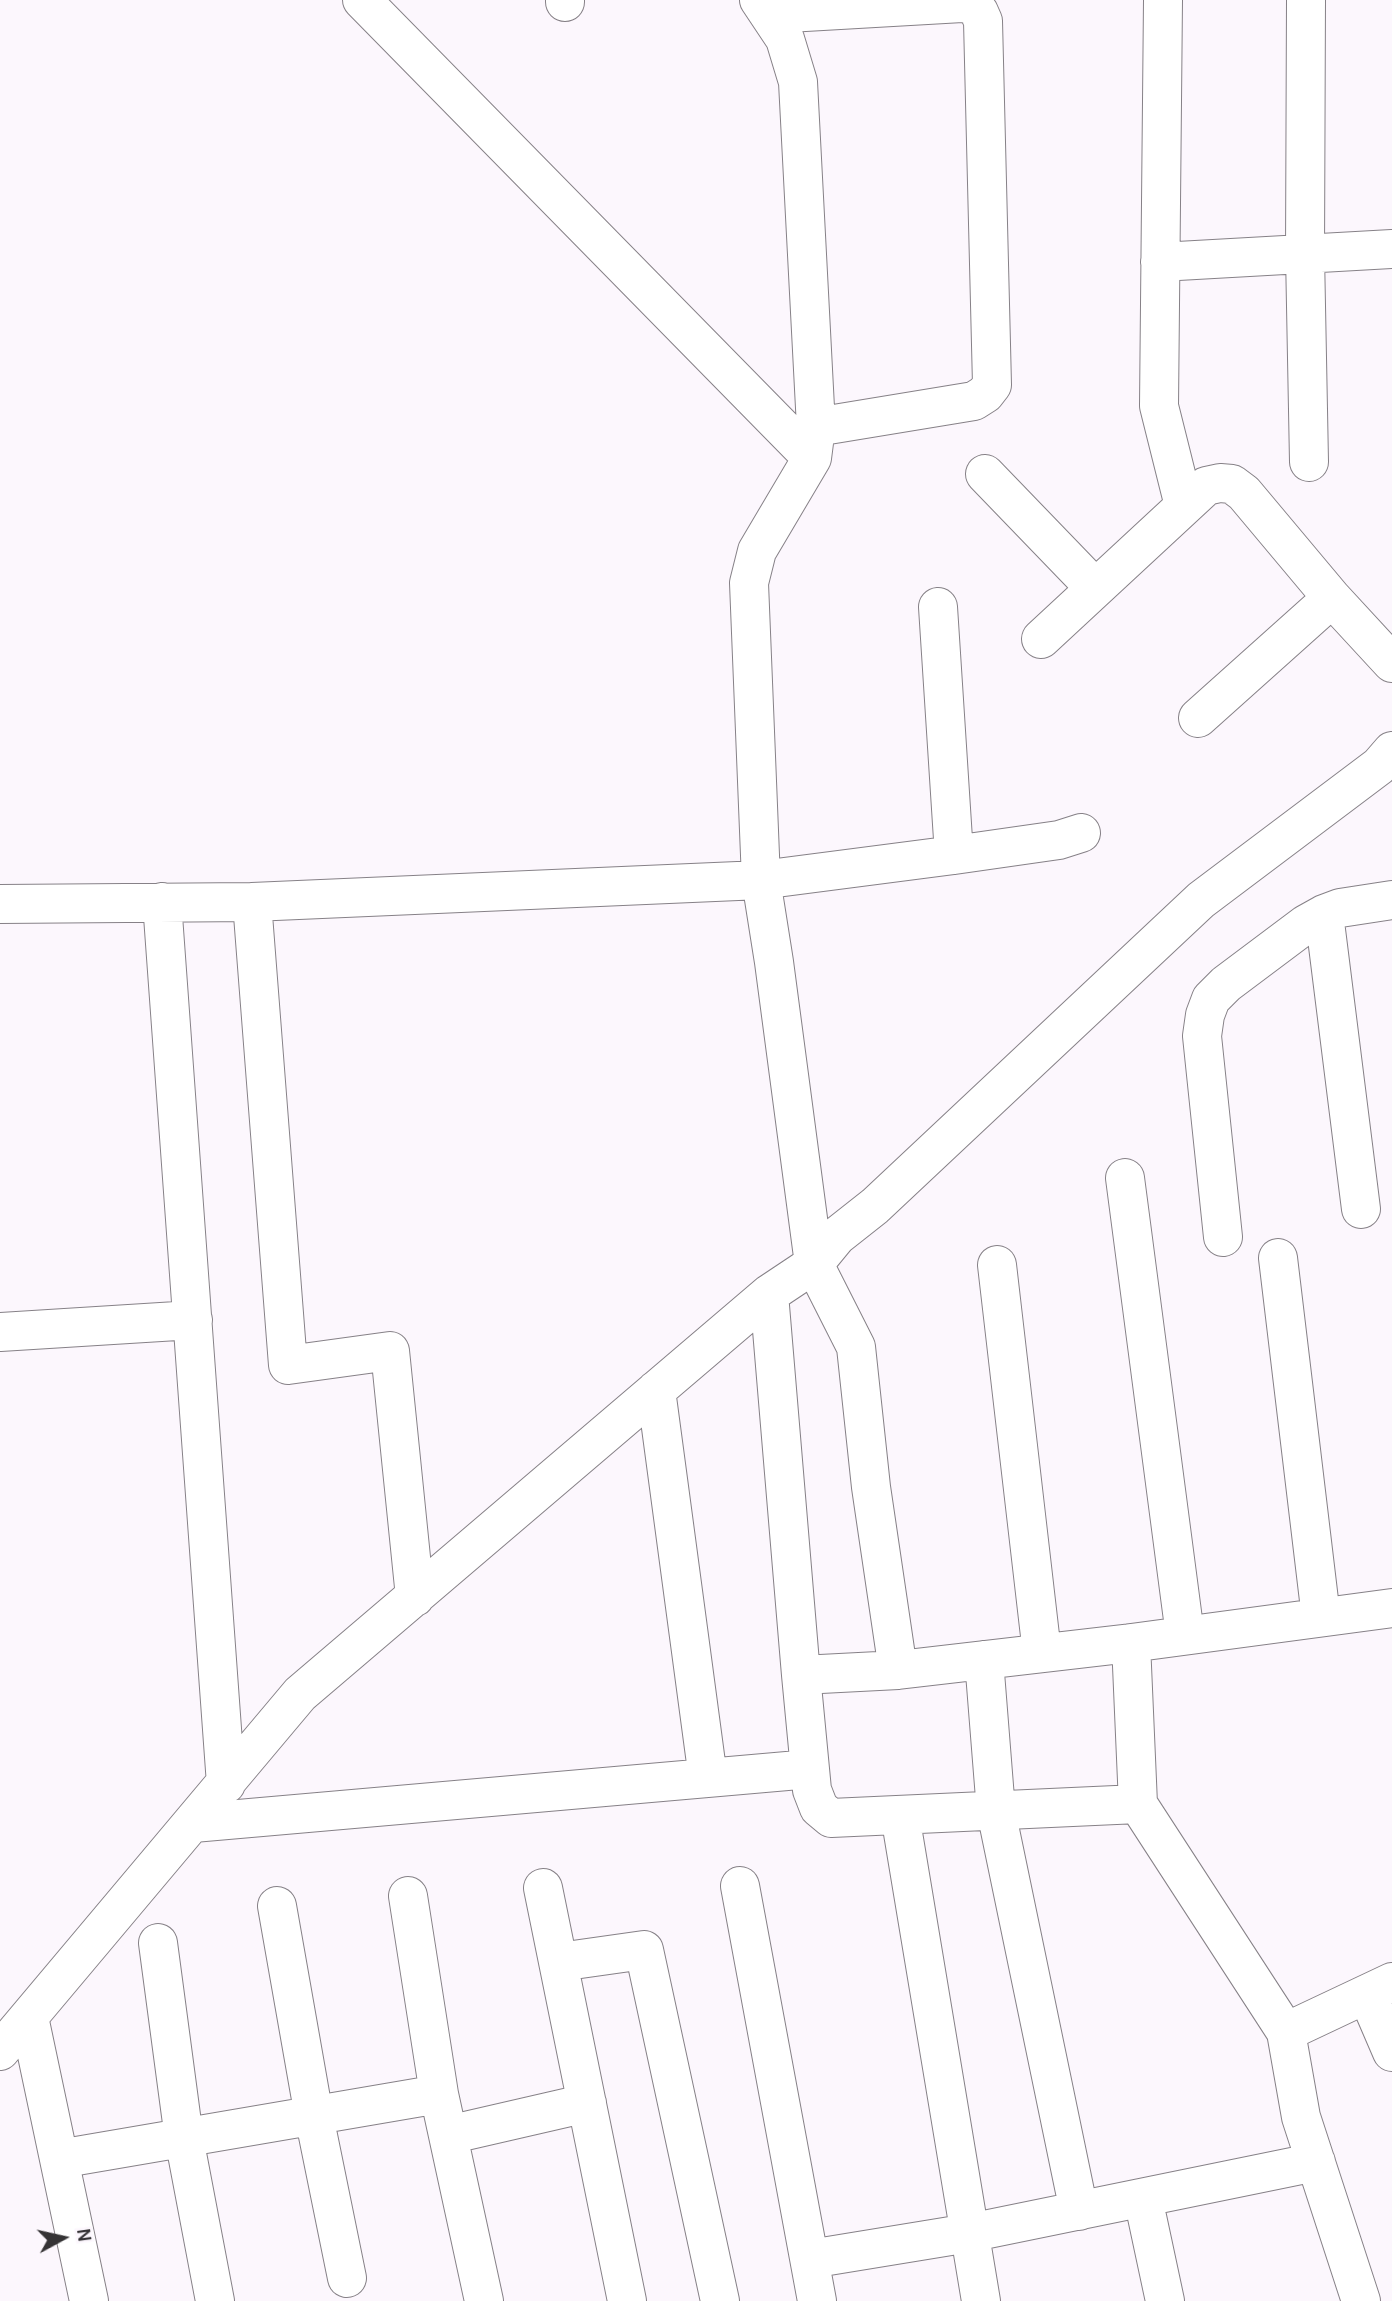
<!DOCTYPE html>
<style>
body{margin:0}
#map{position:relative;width:1392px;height:2301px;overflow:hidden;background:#fcf7fd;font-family:Karla,sans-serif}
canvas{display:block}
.north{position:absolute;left:28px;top:2203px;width:70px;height:70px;-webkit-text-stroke:5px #fcf7fd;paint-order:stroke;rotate:82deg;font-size:19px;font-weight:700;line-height:28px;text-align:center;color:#353335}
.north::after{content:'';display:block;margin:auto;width:24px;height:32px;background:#353335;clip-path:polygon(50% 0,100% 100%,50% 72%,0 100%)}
</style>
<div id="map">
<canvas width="1392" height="2301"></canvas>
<div class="north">N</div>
</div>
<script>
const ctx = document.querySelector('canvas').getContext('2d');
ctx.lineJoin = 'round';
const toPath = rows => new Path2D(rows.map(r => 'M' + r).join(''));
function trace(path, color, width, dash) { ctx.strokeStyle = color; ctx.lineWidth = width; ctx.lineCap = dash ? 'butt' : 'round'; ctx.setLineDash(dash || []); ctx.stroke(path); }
const minor = toPath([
 [362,0,812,458],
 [565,0,565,2],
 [759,0,785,39,798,82,816,427,812,458,757,551,749,583,761,880,774,962,814,1264,856,1347,871,1487,898,1670],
 [1163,0,1159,406,1184,506],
 [1306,0,1305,254,1309,462],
 [770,14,962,3,971,4,979,12,983,21,992,385,985,394,974,401,816,427],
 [1160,262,1392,249],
 [985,474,1095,588],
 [1041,639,1206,486,1220,483,1232,484,1244,493,1332,598,1392,663],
 [1198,718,1332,598],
 [954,855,1059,840,1081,833],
 [162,902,226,1784],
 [252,902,761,880,954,855,938,607],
 [0,904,252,902,288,1365,390,1351,415,1597],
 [1324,914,1361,1209],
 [1125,1178,1185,1635],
 [1223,1237,1202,1036,1205,1015,1211,999,1226,984,1306,924,1324,914,1340,908,1392,900],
 [1278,1258,1321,1617],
 [997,1265,1042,1653],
 [769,1294,801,1675,898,1670,1131,1643,1392,1608],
 [0,1332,193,1320],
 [656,1390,708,1778],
 [1131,1643,1138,1804],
 [984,1660,996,1811,1079,2211],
 [801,1675,812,1790,819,1808,831,1818,1138,1804,1286,2032],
 [900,1815,981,2301],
 [193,1823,810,1769],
 [740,1886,817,2301],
 [543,1888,627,2301],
 [408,1896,439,2094],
 [277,1906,314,2116,347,2278],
 [158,1943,184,2138,215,2301],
 [559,1962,644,1950,720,2301],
 [1367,1994,1392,2052],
 [29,2017,89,2301],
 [0,2051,300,1694,769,1294,814,1264,837,1236,875,1206,1201,900,1379,766,1392,751],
 [448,2135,587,2103],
 [59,2159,439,2094,484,2301],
 [1143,2198,1165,2301],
 [810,2259,969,2233,1316,2162],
 [1361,2301,1301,2117,1286,2032,1392,1982]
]);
trace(minor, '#868187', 40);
trace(minor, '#fff', 38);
</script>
